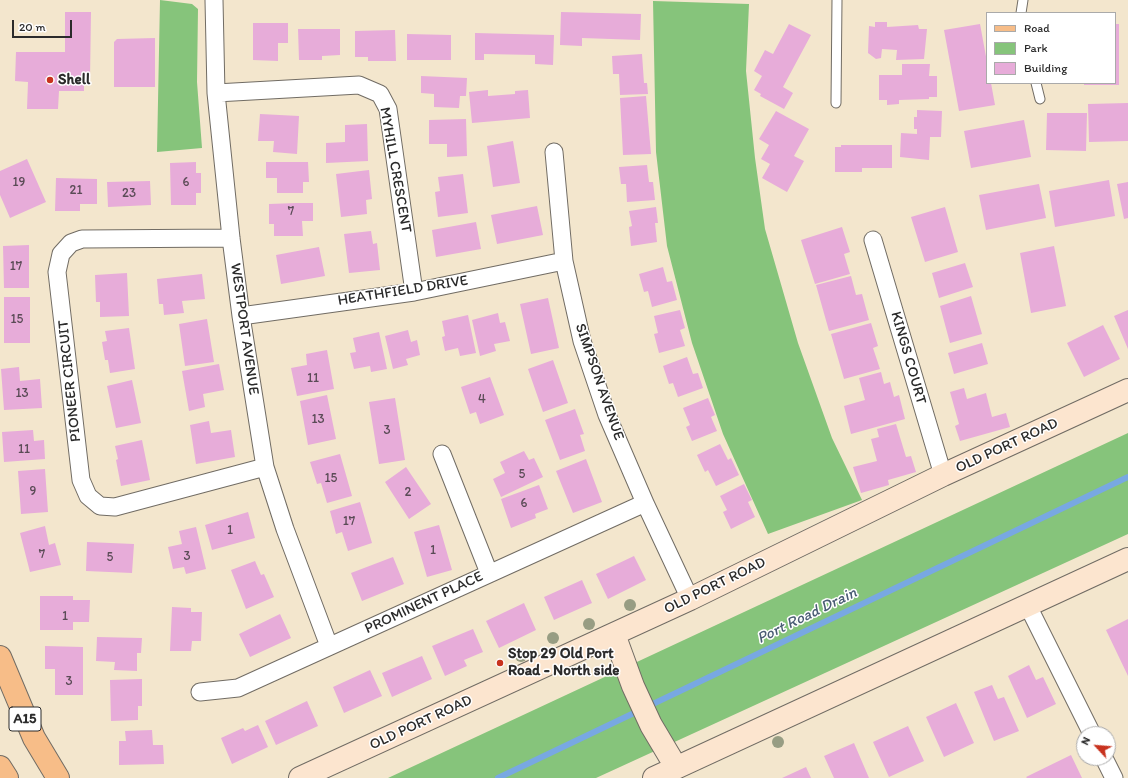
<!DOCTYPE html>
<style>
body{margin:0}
#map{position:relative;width:1128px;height:778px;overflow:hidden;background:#f3e6cd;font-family:Itim,sans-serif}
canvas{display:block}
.legend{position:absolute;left:986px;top:12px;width:130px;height:72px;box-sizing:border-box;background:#fff;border:1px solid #aaa;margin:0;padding:5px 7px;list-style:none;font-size:12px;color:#2b2b2b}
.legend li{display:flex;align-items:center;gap:8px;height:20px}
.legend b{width:20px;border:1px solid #aaa}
.north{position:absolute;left:1076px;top:726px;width:40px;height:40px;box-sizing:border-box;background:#fff;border:1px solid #aaa;border-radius:50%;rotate:296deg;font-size:11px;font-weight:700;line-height:16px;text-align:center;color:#2b2b2b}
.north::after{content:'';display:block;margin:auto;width:14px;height:18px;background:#c8321e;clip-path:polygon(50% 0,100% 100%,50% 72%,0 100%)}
.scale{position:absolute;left:12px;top:20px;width:60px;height:18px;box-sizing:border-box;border:2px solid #2b2b2b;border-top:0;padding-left:5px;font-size:12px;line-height:14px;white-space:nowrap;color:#2b2b2b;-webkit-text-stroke:3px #fff;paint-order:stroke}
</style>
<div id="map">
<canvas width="1128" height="778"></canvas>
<ul class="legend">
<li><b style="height:5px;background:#f7bd88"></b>Road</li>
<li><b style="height:11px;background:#86c47b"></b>Park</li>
<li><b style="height:11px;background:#e7acd9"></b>Building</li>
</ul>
<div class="north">N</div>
<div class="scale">20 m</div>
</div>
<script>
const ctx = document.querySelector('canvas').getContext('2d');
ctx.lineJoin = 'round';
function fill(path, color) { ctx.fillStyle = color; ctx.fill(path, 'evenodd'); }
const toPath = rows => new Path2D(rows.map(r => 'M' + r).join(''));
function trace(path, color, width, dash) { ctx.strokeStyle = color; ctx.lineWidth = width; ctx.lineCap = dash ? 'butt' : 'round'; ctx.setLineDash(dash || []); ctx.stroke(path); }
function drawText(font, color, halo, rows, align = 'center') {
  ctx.font = font + ' Itim,sans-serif'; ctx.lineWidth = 3; ctx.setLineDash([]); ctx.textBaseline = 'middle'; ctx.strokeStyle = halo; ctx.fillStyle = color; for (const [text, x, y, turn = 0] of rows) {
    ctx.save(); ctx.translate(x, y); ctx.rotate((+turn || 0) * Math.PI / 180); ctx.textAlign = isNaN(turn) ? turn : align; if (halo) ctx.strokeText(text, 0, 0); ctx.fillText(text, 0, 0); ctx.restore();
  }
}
fill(toPath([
 [160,0,192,4,198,9,197,82,202,148,157,152],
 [653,1,749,4,746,71,755,158,765,229,798,343,832,438,862,500,768,534,723,434,692,343,667,246,656,152],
 [1128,433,1128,534,596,778,388,778]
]), '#86c47b');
trace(toPath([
 [498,778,1128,477]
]), '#78a8e2', 6);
fill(toPath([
 [65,12,91,12,90,79,84,79,84,91,59,91,58,109,27,109,28,82,15,81,16,52,65,52],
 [561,12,641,14,640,40,582,38,582,46,560,45],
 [875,22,887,22,887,27,918,25,919,29,927,29,924,59,896,60,897,50,882,49,881,58,876,59,868,53,869,26,875,27],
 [253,23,288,23,288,43,278,43,278,61,253,60],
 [789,24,811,35,783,87,793,93,784,109,760,96,761,94,754,90,762,76,754,71,765,50,773,54],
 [980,24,987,62,987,83,991,83,995,105,959,111,944,30],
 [1115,24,1119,24,1119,85,1084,85,1084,83,1115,83],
 [298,29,340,29,340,55,322,56,322,60,299,60],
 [395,30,396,61,368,61,368,57,355,57,355,31],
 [475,33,554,35,553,65,535,64,535,55,484,54,484,60,475,60],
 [407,34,451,35,451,60,407,60],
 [155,38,155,87,114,87,114,42,117,39],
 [642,54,644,83,647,83,648,94,620,95,619,74,613,74,612,56],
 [902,64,930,64,929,76,937,76,937,97,929,97,929,99,899,100,899,104,887,105,887,100,879,100,879,75,902,75],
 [421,76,467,78,466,96,460,96,459,108,434,107,434,94,421,93],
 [488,90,488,96,515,94,515,91,528,90,530,118,472,123,469,92],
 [646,96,651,154,623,155,620,98],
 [1128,103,1128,141,1089,142,1088,104],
 [917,110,942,111,941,137,930,137,929,160,900,157,901,133,917,134,917,129,914,129,914,117,917,117],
 [776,111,809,129,794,156,804,161,787,192,762,178,770,164,761,159,769,145,759,139],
 [1047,113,1087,113,1086,151,1046,150],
 [260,114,299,116,297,154,273,152,274,141,258,141],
 [466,119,467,156,447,157,447,144,429,144,429,120],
 [1024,120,1031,157,971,168,964,131],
 [367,124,368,161,326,163,326,143,345,142,345,125],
 [513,141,520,183,493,187,487,146],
 [841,145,892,145,892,168,862,168,862,172,835,172,835,147,841,147],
 [27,159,46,202,10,218,0,195,0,171],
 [196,162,196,173,201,173,201,193,196,193,196,205,171,205,170,163],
 [266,162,308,162,309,182,303,182,303,193,277,193,277,178,266,178],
 [647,165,649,182,653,182,655,200,627,202,626,184,621,184,619,167],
 [369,170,372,199,366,200,367,214,341,217,336,174],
 [463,174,468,213,438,217,435,192,440,191,438,177],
 [56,178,97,179,97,204,80,204,80,211,55,211],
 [1109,180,1115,216,1055,227,1049,191],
 [150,181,151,205,108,207,107,182],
 [1128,182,1128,218,1124,219,1117,184],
 [1039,184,1046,218,986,230,979,195],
 [296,203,313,203,313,221,302,221,303,236,274,236,274,224,269,224,269,204],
 [537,206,543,235,497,244,491,215],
 [656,207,658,223,655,223,657,242,631,246,629,227,632,226,629,211],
 [945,207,958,252,925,262,911,217],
 [476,222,481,249,436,257,432,230],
 [842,227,850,252,844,254,850,274,815,284,801,240],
 [371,231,373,244,377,243,380,270,349,273,344,234],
 [29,245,29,288,4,288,3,246],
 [1054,246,1066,306,1031,313,1020,253],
 [319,247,325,276,281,284,276,255],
 [965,263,973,287,939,298,932,273],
 [663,267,667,282,672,281,677,300,652,307,648,291,644,292,639,274],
 [127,273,129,316,100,317,100,302,96,302,95,275],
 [202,274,205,299,182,301,184,313,164,315,163,304,159,304,157,279],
 [851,276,856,295,862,294,869,320,829,331,816,285],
 [971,296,982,334,950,343,940,306],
 [4,297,30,297,30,343,4,343],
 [548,298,559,348,531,354,520,304],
 [680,310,685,328,680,330,685,346,659,353,654,334,658,333,654,316],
 [1128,310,1128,349,1114,316],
 [498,313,500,323,505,322,510,341,494,344,496,351,480,356,472,320],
 [468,315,476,353,460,356,458,348,445,351,442,337,445,336,442,321],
 [207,319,214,362,185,366,179,324],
 [871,323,878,346,873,348,880,369,844,379,831,334],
 [1103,325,1120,359,1084,377,1067,343],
 [129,328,135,369,110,373,108,360,105,360,102,342,107,341,105,331],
 [408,330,411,342,417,340,420,355,406,359,408,365,393,369,385,336],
 [379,332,387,369,371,372,370,366,354,369,350,353,356,352,353,338],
 [982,343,988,364,954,374,948,353],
 [327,350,334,389,297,396,291,368,307,365,306,354],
 [687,357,693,374,698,373,703,388,678,397,673,383,669,384,663,366],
 [553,360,568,403,543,412,528,369],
 [219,364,224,390,203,394,205,407,189,411,182,371],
 [19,367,20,381,40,379,42,408,4,410,1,369],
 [881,372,884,384,890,382,894,397,899,395,905,419,851,434,844,406,865,400,859,378],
 [490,377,504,415,480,424,476,412,470,414,461,387],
 [132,380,141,423,116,428,107,386],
 [964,388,967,399,986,393,992,417,1006,413,1010,427,960,441,955,426,959,424,950,392],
 [327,395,336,439,308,445,300,401],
 [395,398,405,460,379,464,369,402],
 [708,398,715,415,711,417,717,431,692,441,686,427,690,425,683,408],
 [575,409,584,434,580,435,585,451,560,460,545,420],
 [209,421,211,433,231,430,235,457,196,464,190,425],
 [896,424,906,457,911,456,916,472,888,480,889,485,861,493,853,467,877,461,871,439,879,437,877,429],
 [33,430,34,441,44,440,45,459,4,462,2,432],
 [142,440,150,480,121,486,116,460,118,459,115,446],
 [720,444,728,460,731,458,739,475,716,486,708,470,705,472,697,455],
 [524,451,529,460,534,458,543,477,501,497,493,479,505,473,500,462],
 [340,454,352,496,327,503,321,483,317,484,310,462],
 [586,459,602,502,573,513,556,471],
 [406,467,431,504,409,519,385,482],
 [45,469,48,512,21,514,18,471],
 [744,484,752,500,748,502,755,517,731,529,723,512,727,510,720,496],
 [539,485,548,509,535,514,536,518,511,528,501,499],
 [360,502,372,543,348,551,342,532,336,534,330,511],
 [248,512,255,538,212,550,205,525],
 [439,525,452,570,427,577,414,532],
 [45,526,49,545,55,543,61,565,30,572,20,533],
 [196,527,206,569,186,574,184,567,173,569,168,547,182,544,179,531],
 [87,542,134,544,132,573,86,571],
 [634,556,646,580,608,599,596,574],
 [393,557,404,584,362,601,351,573],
 [255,561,261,575,264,574,274,597,246,609,231,570],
 [582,580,592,603,554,620,544,597],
 [40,596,73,596,73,600,90,600,89,622,73,622,73,630,40,630],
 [524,603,536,630,499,648,486,621],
 [172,607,191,608,191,612,202,612,201,641,192,641,191,651,170,651],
 [280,614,291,638,250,657,239,634],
 [1128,619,1128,676,1106,630],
 [473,629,483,652,464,660,467,666,445,676,432,646],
 [97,637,142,638,141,653,137,653,137,671,114,670,115,662,96,661],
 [45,646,83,647,83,695,55,695,55,669,45,669],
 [422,656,432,679,392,697,382,673],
 [1029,665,1036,680,1043,677,1056,704,1027,718,1008,676],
 [370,670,382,696,344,713,333,687],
 [142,679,142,706,138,706,138,720,111,721,110,680],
 [992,685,998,699,1004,697,1019,731,994,741,974,692],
 [307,701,318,726,276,745,265,721],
 [956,703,974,743,944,757,926,717],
 [258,725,268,747,232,764,221,738,243,728,245,731],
 [908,726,924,761,889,777,873,742],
 [152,730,153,745,163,745,164,764,119,765,119,741,126,741,125,731],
 [854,743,869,778,834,778,824,756],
 [1071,755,1082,778,1027,778,1026,777],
 [806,767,811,778,782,778]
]), '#e7acd9');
const lane = toPath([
 [1021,13,1023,0],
 [1036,83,1040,99],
 [836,103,837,0]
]);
const street = toPath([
 [214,0,216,93,231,238,241,316,265,467,285,529,329,646],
 [216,93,359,85,380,94,388,109,414,292],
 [554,152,564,261,582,341,607,415,645,503,690,599],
 [231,238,82,239,71,243,61,254,57,272,81,480,88,496,100,506,115,507,265,467],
 [873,240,943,475],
 [241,316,414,292,564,261],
 [442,454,489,573],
 [1028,606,1092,734],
 [200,692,238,688,645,503],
 [1104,758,1114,778]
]);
const secondary = toPath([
 [614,634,633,686,651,725,676,767],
 [300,778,690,599,943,475,1128,390],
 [654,778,1128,559]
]);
const primary = toPath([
 [0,657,34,738,58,778],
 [0,767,7,778]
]);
trace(lane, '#716c64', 11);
trace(street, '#716c64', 19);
trace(secondary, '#716c64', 24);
trace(primary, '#716c64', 24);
trace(lane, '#fff', 9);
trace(street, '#fff', 17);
trace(secondary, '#fce5cf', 22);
trace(primary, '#f7bd88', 22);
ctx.fillStyle = '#979d83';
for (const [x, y] of [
 [630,605],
 [589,624],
 [553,638],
 [521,656],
 [778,742]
]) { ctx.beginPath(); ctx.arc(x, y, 6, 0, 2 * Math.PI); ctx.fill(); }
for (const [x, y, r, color] of [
 [50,80,4,"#c8321e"],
 [500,663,4,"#c8321e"]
]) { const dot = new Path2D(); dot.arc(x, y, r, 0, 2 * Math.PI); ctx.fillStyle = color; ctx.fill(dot); trace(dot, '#fff', 1.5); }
drawText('13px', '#5a4b56', null, [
 ["19",19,183],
 ["6",186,183],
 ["21",76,191],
 ["23",129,194],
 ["7",291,212],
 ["17",16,267],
 ["15",17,320],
 ["11",313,379],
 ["13",22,394],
 ["4",482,400],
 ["13",318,420],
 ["3",387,431],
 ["11",24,450],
 ["5",522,475],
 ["15",331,479],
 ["9",33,492],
 ["2",408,493],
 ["6",524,504],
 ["17",349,522],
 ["1",230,531],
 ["1",433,551],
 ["7",42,555],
 ["3",187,557],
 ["5",110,558],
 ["1",65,617],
 ["3",69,682]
]);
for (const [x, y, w] of [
 [25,719,32]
]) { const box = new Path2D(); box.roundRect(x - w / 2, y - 12, w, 24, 3); ctx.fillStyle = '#fff'; ctx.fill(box); trace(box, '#2b2b2b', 1); }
drawText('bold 14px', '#2b2b2b', null, [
 ["A15",25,719]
]);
drawText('bold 15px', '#2b2b2b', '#fff', [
 ["Shell",58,80],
 ["Stop 29 Old Port",508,654],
 ["Road - North side",508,671]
], 'left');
drawText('15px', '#2b2b2b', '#fff', [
 ["MYHILL CRESCENT",395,170,80],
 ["HEATHFIELD DRIVE",403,291,-9],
 ["WESTPORT AVENUE",244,329,82],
 ["KINGS COURT",908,358,74],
 ["PIONEER CIRCUIT",70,381,-96],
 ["SIMPSON AVENUE",599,382,71],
 ["OLD PORT ROAD",1007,446,-25],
 ["OLD PORT ROAD",715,586,-26],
 ["PROMINENT PLACE",424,603,-25],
 ["OLD PORT ROAD",421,723,-25]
]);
drawText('italic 16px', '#4a5d74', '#fff', [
 ["Port Road Drain",807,616,-26]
]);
</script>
